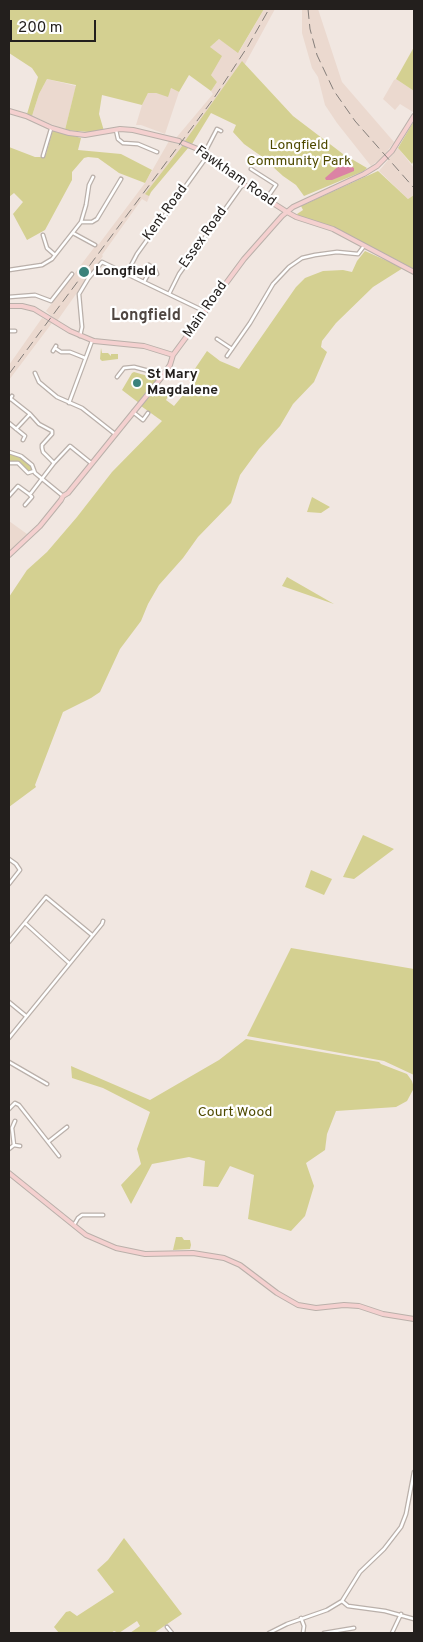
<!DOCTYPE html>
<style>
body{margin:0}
#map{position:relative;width:423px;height:1642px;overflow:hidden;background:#f1e7e1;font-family:Overpass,sans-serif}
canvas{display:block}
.frame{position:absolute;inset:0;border:10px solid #231f1d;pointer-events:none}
.scale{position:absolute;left:10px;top:20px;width:86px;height:22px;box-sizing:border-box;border:2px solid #231f1d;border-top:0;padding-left:6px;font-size:15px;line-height:18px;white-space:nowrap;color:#231f1d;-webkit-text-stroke:4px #fff;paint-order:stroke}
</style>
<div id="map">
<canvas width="423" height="1642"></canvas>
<div class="frame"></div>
<div class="scale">200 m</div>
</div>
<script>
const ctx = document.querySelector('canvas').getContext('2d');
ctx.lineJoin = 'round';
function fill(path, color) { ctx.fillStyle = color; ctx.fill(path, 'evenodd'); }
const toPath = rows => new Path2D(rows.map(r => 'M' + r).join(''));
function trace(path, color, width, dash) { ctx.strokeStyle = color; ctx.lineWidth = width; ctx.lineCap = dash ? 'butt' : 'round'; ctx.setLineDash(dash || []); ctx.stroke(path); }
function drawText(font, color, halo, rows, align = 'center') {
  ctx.font = font + ' Overpass,sans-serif'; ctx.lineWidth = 4.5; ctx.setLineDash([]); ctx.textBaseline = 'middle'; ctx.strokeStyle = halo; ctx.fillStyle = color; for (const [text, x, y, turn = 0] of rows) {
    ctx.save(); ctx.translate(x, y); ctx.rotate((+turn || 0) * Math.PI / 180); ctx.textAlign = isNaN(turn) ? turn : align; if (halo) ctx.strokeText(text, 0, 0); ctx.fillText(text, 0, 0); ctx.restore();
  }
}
fill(toPath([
 [264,9,275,9,245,64,215,103,192,144,176,138,213,94,211,91,217,82,211,75,210,47,219,39,239,52],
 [302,9,318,9,342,82,394,142,383,157,371,166,337,123,325,105,318,77,312,68,302,33],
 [47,79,76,86,65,130,32,116,39,94],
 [396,79,414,91,413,112,400,104,395,110,383,99,394,80],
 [171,88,179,92,165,134,141,125,136,125,142,105,148,93,156,93,167,96],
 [169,141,188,148,151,192,147,202,142,199,102,255,103,256,57,321,46,311,96,245,99,244,145,183],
 [398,148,414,168,414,195,408,199,379,171],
 [42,318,52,323,9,380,9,365],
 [9,521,27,534,9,552]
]), '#ebd9cf');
fill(toPath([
 [9,9,264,9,238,53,219,39,210,47,222,56,211,75,217,82,211,91,189,75,179,92,171,88,168,97,156,93,148,93,142,105,102,95,99,114,104,131,89,132,65,130,76,85,47,79,39,94,32,116,27,114,38,77,32,68,9,53],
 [414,47,414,91,396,79],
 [242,61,293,116,343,154,367,168,364,171,304,196,296,185,283,176,261,156,244,144,233,132,236,125,211,113,192,144,185,141],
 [414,121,414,160,412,164,398,148],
 [53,130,81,138,78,150,121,154,152,170,145,183,119,173,98,158,88,157,84,158,72,172,72,180,45,230,27,240,13,214,23,202,14,193,9,197,9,147,35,157,43,157,46,154],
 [183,145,188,148,151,192,149,196,145,194],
 [378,171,408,199,414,195,414,269,335,228,298,216,297,214,303,210,301,206],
 [365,251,403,268,373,287,336,323,322,341,321,347,327,352,314,382,293,404,280,426,259,449,240,475,231,503,198,537,183,558,159,585,148,604,141,621,120,649,100,692,91,698,63,712,35,785,36,787,9,807,9,597,27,570,47,552,77,517,112,472,162,421,141,406,159,384,170,393,166,400,174,406,193,383,190,376,207,351,220,361,239,369,296,287,305,278,323,271,343,270,352,272,357,261],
 [101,348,102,353,108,353,111,356,111,354,118,354,118,359,102,361,100,359],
 [134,372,158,379,139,403,122,390,132,373],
 [9,454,20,457,32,466,32,471,27,471,22,465,16,462,9,462],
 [312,497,330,507,321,513,307,512],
 [287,577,334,604,282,586],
 [363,835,394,849,354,879,343,877],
 [311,870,332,879,324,895,305,887],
 [291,948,414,969,414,1075,384,1061,247,1036],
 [246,1039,379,1062,381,1064,407,1074,412,1081,414,1088,407,1101,396,1107,336,1111,327,1134,325,1150,306,1163,314,1186,305,1216,291,1231,248,1219,254,1175,230,1166,218,1187,203,1186,205,1161,189,1157,152,1164,131,1204,121,1185,141,1164,137,1149,150,1112,103,1088,72,1078,71,1066,150,1100,219,1060],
 [176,1237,182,1237,184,1240,190,1240,191,1245,190,1249,173,1250],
 [124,1538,182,1614,154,1633,130,1633,140,1626,137,1621,119,1633,114,1631,111,1633,101,1633,100,1632,98,1633,59,1633,54,1627,66,1612,70,1611,77,1616,114,1592,97,1570,108,1560]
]), '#d4d091');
fill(toPath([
 [345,163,354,168,354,171,332,180,326,180,325,178,341,164]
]), '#db83a4');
const street = toPath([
 [116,130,118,139,123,143,138,144,157,152],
 [205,152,217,129,221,131],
 [43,156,51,129],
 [251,169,276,185,267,198],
 [81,222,92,222,97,219,121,179],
 [73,233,95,245],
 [43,235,47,248,55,255],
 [149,265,155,269,157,274],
 [9,270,42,265,52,259,81,222,86,205,89,185,93,177],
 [127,273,137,254,208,155],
 [144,282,152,267],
 [169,294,179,274,243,184],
 [9,297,35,295,51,301,72,274],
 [9,331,15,331],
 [80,336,82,327,79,294,88,279,102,262,204,311],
 [217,339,232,349],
 [55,348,61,352,70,352,85,358],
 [53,351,56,346],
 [227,356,250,323,273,284,289,267,302,258,315,255,337,252,358,254,364,246],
 [35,373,39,382,57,397,82,408,115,434],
 [117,377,124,368,134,367,149,371,161,378],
 [11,399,30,414,39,424,52,431,52,434,42,445,42,448,43,452,54,463],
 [9,400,12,396],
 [69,403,92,341],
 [133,412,143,420,148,413],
 [9,423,25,436,23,440],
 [16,429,30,414],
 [9,452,21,456,32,465,35,473,63,496],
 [9,463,18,463,28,473,34,471],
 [9,496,18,486,29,494,31,493,54,463,70,446,91,463],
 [25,505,32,497,29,494],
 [9,859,16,864,20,870,9,884],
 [25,923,69,963],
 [9,942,46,897,92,935],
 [9,1002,26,1016],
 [9,1038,102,924,103,921],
 [9,1062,47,1084],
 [9,1109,15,1103,19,1105,59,1156],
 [48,1142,67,1127],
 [14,1145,12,1128,15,1121],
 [9,1149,14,1145,20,1146],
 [74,1225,78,1218,82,1215,103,1215],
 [342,1601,360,1572,384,1549,401,1527,406,1514,414,1472],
 [301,1618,304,1626,303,1633],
 [167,1627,172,1633],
 [269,1633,287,1624,327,1610,342,1601,348,1606,385,1611,414,1619],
 [324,1633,354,1628],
 [392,1633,401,1614]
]);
const secondary = toPath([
 [9,111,26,116,52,128,69,133,85,135,120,129,133,130,179,141],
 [183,143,205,152,243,184,287,212,296,217,333,229,414,272],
 [9,306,22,306,34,309,70,331,94,341,144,346,173,355],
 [9,555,40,526,61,500,63,496,68,493,161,378,170,365,173,355,244,259,282,216,293,207,364,174,377,166,392,151,414,116],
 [9,1173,86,1235,116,1248,145,1254,193,1253,224,1258,240,1265,277,1293,298,1305,316,1308,344,1305,359,1306,383,1314,414,1319]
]);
trace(street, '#bab0aa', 5);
trace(secondary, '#bab0aa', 6);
trace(street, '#fff', 2.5);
trace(secondary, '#f4d0cf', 4);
trace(toPath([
 [308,9,310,29,317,55,334,91,355,121,414,188],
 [9,374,214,98,248,46,269,9]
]), '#847e7a', 1, [10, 5]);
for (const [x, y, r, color] of [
 [84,272,6,"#3b827b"],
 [137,383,5,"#3b827b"]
]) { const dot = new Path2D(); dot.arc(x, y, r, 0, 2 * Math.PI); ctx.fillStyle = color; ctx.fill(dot); trace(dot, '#fff', 2); }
drawText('14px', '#4f4a00', '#fff', [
 ["Longfield",299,146],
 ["Community Park",299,162],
 ["Court Wood",235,1113]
]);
drawText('14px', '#231f1d', '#fff', [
 ["Fawkham Road",235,177,35],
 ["Kent Road",166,213,-54],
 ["Essex Road",204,238,-55],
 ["Main Road",206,310,-55]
]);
drawText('bold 14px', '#231f1d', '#fff', [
 ["Longfield",95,272],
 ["St Mary",147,375],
 ["Magdalene",147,391]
], 'left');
drawText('bold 16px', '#4f4641', '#fff', [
 ["Longfield",146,317]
]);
</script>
